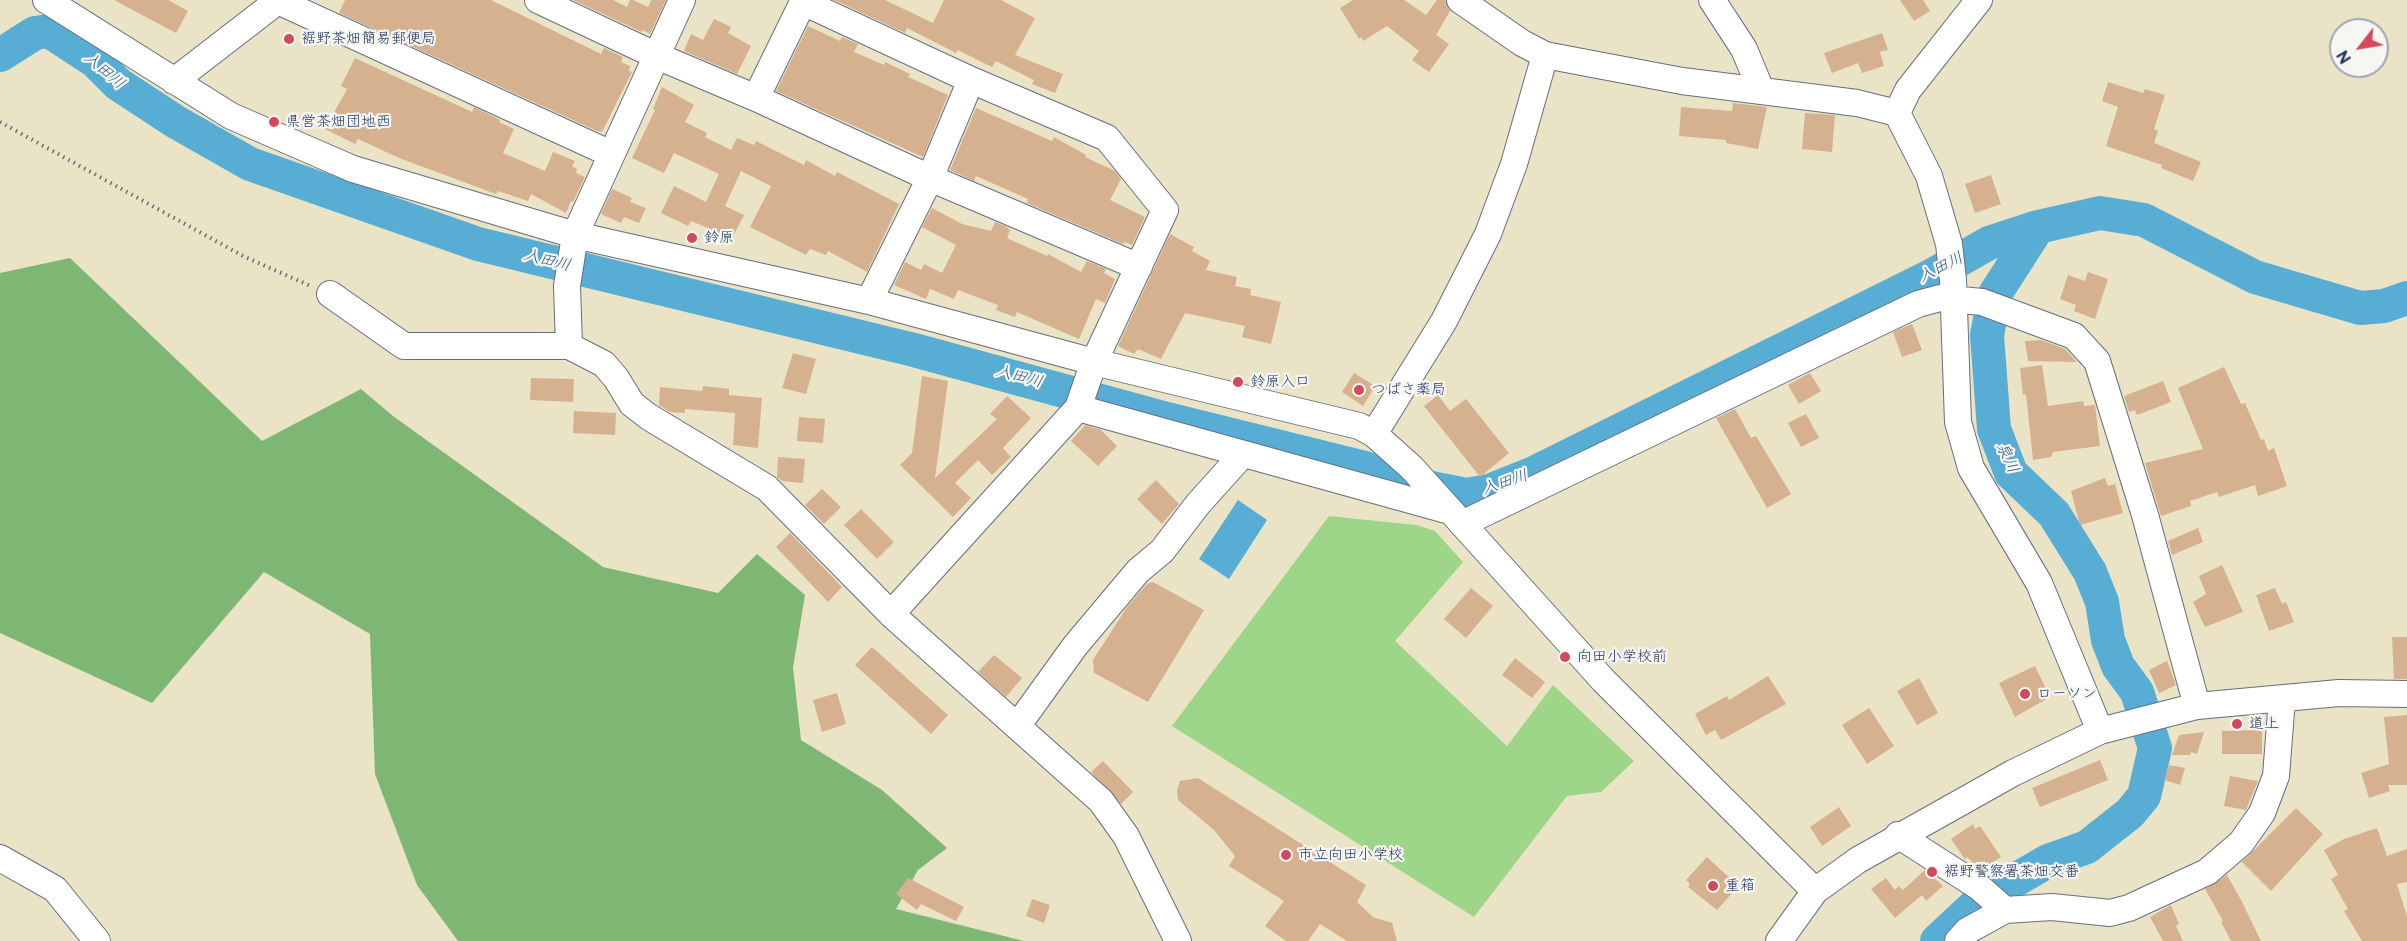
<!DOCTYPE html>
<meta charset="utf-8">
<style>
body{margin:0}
#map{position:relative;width:2407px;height:941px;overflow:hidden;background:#ebe3c5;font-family:"Balsamiq Sans",sans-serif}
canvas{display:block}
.north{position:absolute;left:2329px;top:18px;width:60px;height:60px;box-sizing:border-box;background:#f6f6f2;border:2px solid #9ea6b7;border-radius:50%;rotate:239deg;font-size:16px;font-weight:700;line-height:24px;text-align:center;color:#1b2f5e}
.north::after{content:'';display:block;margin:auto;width:21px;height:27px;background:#d1495b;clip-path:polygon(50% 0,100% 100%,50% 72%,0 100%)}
</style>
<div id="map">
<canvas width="2407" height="941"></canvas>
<div class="north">N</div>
</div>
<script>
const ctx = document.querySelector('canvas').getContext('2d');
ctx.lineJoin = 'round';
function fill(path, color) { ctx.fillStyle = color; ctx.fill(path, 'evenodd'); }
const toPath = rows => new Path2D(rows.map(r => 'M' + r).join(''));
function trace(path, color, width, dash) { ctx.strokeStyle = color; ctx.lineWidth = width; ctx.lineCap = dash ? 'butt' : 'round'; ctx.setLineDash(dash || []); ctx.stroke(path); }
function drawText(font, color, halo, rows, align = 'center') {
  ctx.font = font + ' "Balsamiq Sans","Klee One",sans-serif'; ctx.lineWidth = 4.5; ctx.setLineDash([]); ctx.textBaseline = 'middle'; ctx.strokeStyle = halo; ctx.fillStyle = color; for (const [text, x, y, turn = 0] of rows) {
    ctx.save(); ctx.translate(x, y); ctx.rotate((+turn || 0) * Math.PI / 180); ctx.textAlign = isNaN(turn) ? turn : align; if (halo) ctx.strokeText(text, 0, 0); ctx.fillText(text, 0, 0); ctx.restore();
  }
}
fill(toPath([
 [1329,516,1416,525,1435,531,1463,562,1395,641,1507,746,1553,685,1634,761,1601,792,1567,796,1474,917,1172,726]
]), '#9dd688');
fill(toPath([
 [70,258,262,441,361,389,393,416,603,567,718,593,757,554,805,595,793,668,801,740,882,790,947,848,918,870,896,909,1024,941,458,941,417,885,375,774,370,634,264,572,152,703,0,633,0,273]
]), '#7eb774');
fill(toPath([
 [1238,500,1267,520,1229,579,1199,559]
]), '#58add4');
trace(toPath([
 [0,55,35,33,49,31,95,61,118,84,176,122,250,164,478,244,914,350,1159,417,1365,468,1406,483,1466,495,1489,491,1534,473,1931,276,1989,243,2038,227,2100,213,2144,220,2255,277,2360,308,2384,306,2407,298],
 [1937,941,1981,900,2048,861,2087,847,2130,813,2144,796,2155,748,2137,692,2118,666,2108,640,2102,602,2090,572,2054,514,2011,473,1994,429,1987,335,1995,294,2038,227]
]), '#58add4', 34);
fill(toPath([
 [114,0,168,0,188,11,176,33],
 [345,0,491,0,601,54,604,48,623,57,621,62,630,66,629,71,632,72,602,132,597,131,339,13],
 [573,0,613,0,627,7,630,0,633,0,648,7,651,0,666,0,650,34,643,30,642,32],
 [834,0,885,0,933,23,944,0,1001,0,1035,18,1015,55,1063,74,1055,93,1032,84,1034,80,996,61,992,67,958,50,956,53,907,28,905,33],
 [1353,0,1404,0,1426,15,1437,0,1445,0,1450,11,1436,35,1449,44,1429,72,1412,60,1419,51,1387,26,1363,41,1361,37,1359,39,1340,8],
 [1900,0,1923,0,1930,11,1914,21],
 [714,19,731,27,728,33,751,46,737,74,684,51,691,34,703,40],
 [808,26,840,41,842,37,858,44,854,52,884,65,885,62,910,74,908,77,948,95,923,157,776,91],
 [1882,33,1888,50,1880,52,1884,66,1862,73,1858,63,1832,73,1824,53],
 [355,58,472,112,474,107,500,120,499,122,514,129,503,153,545,171,553,152,575,161,572,166,577,169,576,173,585,177,573,202,571,201,566,213,531,194,528,201,498,191,496,194,399,158,358,139,355,144,325,129,347,89,341,86],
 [2108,82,2143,93,2145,89,2165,95,2154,129,2158,131,2154,143,2201,162,2193,181,2161,168,2162,165,2106,146,2118,107,2102,101],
 [662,87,694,105,685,122,707,133,705,137,731,150,737,138,754,145,756,141,804,165,806,160,835,176,837,172,899,204,867,272,828,251,826,255,810,249,806,255,750,227,771,186,741,171,725,206,744,215,732,238,691,221,688,226,661,213,674,186,706,202,719,174,674,153,664,173,632,158,655,110,653,109],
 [1733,103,1767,107,1758,149,1726,143,1726,140,1679,136,1681,107,1732,111],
 [976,108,1052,141,1054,137,1086,155,1085,157,1115,171,1121,179,1110,200,1145,217,1132,245,1124,242,1123,244,1027,203,1028,199,976,176,974,181,950,170],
 [1805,113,1835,115,1832,152,1802,149],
 [1991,175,2001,204,1975,213,1965,184],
 [612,189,632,198,630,202,646,208,639,223,624,217,621,223,601,214],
 [932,208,962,224,991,231,995,222,1005,226,1010,230,1007,238,1047,256,1048,254,1081,272,1087,261,1106,269,1104,273,1115,279,1105,303,1096,299,1079,339,1017,312,1015,317,996,310,998,305,958,290,954,299,930,289,926,299,894,285,905,262,921,270,924,264,942,273,956,245,922,227],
 [1170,234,1194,247,1192,251,1210,261,1206,270,1237,277,1235,286,1251,289,1250,295,1281,302,1271,344,1242,337,1245,326,1185,313,1161,359,1138,349,1134,354,1118,346],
 [2088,272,2108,279,2095,319,2074,311,2076,305,2060,299,2068,275,2085,281],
 [1912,324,1922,350,1902,357,1893,332],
 [2041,340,2065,349,2077,362,2028,361,2025,341],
 [793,353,816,359,806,394,782,388],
 [2042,365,2048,406,2083,401,2084,406,2095,405,2100,446,2053,452,2051,457,2033,460,2026,394,2023,395,2020,368],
 [2224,367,2241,404,2245,403,2261,440,2264,439,2268,451,2274,448,2287,486,2258,496,2255,485,2219,497,2217,492,2190,501,2191,506,2161,516,2145,463,2203,449,2178,388],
 [1354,373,1375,386,1363,406,1342,392],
 [1810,373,1821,391,1799,404,1788,385],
 [922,376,948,381,935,478,997,419,990,414,1007,396,1031,418,1003,448,1011,457,992,475,978,460,955,483,971,498,953,517,900,465,912,453],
 [531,378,574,379,573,402,530,400],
 [2163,381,2171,402,2137,415,2135,410,2129,412,2124,396],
 [703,386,729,389,729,395,762,398,758,448,733,445,735,413,685,409,685,413,670,412,659,405,660,387,702,391],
 [1438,395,1450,411,1466,399,1509,453,1480,477,1424,406],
 [1735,409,1751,438,1756,436,1791,494,1767,508,1716,418],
 [574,411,616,413,615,435,573,433],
 [1806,414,1819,438,1801,447,1788,423],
 [799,417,825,419,823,443,797,441],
 [1085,425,1101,430,1117,446,1098,466,1071,441],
 [778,457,805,459,803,483,782,481,777,477],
 [2105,478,2108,486,2115,484,2123,513,2080,525,2071,491],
 [1156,480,1179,504,1162,524,1137,499],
 [822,489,841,507,824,524,805,505],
 [861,509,894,542,877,559,844,525],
 [2198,528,2203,542,2172,555,2168,541],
 [790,533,842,587,828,602,776,547],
 [2222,565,2243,612,2205,627,2193,602,2206,594,2199,576],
 [1153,582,1204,610,1148,702,1094,673,1093,660,1127,607,1147,584],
 [1471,588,1493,606,1466,638,1444,619],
 [2275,588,2282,604,2286,602,2294,622,2269,631,2256,595],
 [2392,637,2407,637,2407,679,2394,679],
 [872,647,948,715,931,734,855,665],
 [994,655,1022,678,1006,697,978,672],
 [1515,658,1545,682,1532,698,1502,675],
 [2167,661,2176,685,2159,693,2149,670],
 [2035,666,2050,697,2015,717,1999,683],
 [1768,676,1786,704,1721,740,1715,730,1706,735,1695,714,1727,696,1729,700],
 [1919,678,1938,713,1917,725,1897,691],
 [837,693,846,724,822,732,813,700],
 [1869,708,1894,746,1867,764,1842,725],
 [2407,715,2407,785,2388,785,2390,791,2369,798,2361,773,2389,764,2384,717],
 [2262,730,2262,754,2222,754,2222,731],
 [2204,732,2197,754,2191,752,2190,755,2172,755,2179,735],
 [2100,760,2108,780,2040,807,2032,788],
 [1103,761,1133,792,1121,804,1091,772],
 [2169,765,2185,768,2180,785,2164,780],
 [2230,776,2258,781,2246,810,2224,806],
 [1198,778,1366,885,1357,902,1373,917,1392,923,1397,941,1347,941,1320,924,1308,941,1286,941,1265,926,1284,901,1229,866,1235,856,1214,830,1178,800,1177,790,1180,781],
 [1839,807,1851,826,1822,846,1810,827],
 [2296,808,2323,834,2271,891,2242,862],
 [1973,824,1975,829,1980,826,2001,857,1981,870,1967,857,1965,859,1951,839],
 [2377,828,2387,856,2407,849,2407,882,2397,884,2407,916,2407,941,2362,941,2344,911,2348,909,2331,879,2338,875,2324,850,2344,839],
 [1707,857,1734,882,1730,886,1735,890,1717,910,1688,887,1690,884,1686,880],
 [1925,870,1943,886,1926,901,1922,895,1895,918,1871,889,1886,878,1895,890,1899,886,1903,890],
 [2227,875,2241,900,2261,941,2231,941,2221,922,2223,921,2205,889],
 [908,878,964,907,956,921,921,904,917,910,896,894],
 [1032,899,1050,905,1044,923,1026,916],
 [2171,905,2179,924,2176,926,2183,941,2163,941,2150,917]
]), '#d6b18f');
const minor = toPath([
 [46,0,231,116,353,169,575,235,869,301,1094,362,1359,426,1374,434,1412,468,1603,680,1815,891],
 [538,0,657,56,756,98,930,178,1139,267],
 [1460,0,1522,43,1545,55,1682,81,1857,103,1897,113],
 [1712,0,1744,49,1761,90],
 [278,1,611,154],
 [174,81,279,0],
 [756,98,803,2,971,80,1107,138,1165,210,1094,362,1078,408,891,614],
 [1897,113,1929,176,1949,244,1953,280,1958,422,1971,468,2039,583,2100,731],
 [1897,113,1908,90,1979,0],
 [330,294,404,346,569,346,604,364,616,378,632,404,649,417,767,488,891,614,1101,801,1126,836,1178,941],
 [869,301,930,178,971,80],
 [569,346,567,286,575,235,682,0],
 [1078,408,1450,511],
 [1374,434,1444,321,1488,234,1514,164,1545,55],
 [1462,524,1918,304,1940,298,1982,302,2074,336,2097,361,2145,515,2197,706],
 [1018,725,1075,646,1138,571,1162,551,1198,504,1243,454],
 [1898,835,1979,887,2005,910],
 [0,858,55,889,97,941],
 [1779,941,1815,891,1858,860,2013,773,2100,731,2197,706,2339,693,2407,694],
 [1958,941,1967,931,2005,910,2052,907,2110,913,2129,908,2207,872,2241,843,2262,813,2276,776,2282,699]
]);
trace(minor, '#646e82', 28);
trace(toPath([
 [0,122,245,257,313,287]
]), '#646e82', 4, [1.5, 4.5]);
trace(minor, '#fff', 26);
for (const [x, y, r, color] of [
 [289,39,6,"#d1495b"],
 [274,122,6,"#d1495b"],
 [692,238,6,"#d1495b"],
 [1238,382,6,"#d1495b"],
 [1359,390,6,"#d1495b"],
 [1565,657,6,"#d1495b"],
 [2025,694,6,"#d1495b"],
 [2237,724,6,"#d1495b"],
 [1286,855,6,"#d1495b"],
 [1932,872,6,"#d1495b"],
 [1713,886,6,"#d1495b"]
]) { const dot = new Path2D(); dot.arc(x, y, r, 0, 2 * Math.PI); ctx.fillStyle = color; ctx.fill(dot); trace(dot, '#f6f6f2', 2); }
drawText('15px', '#1b2f5e', '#f6f6f2', [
 ["裾野茶畑簡易郵便局",301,39],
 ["県営茶畑団地西",286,122],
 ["鈴原",704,238],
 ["鈴原入口",1250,382],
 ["つばさ薬局",1371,390],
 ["向田小学校前",1577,657],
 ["ローソン",2037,694],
 ["道上",2249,724],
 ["市立向田小学校",1298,855],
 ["裾野警察署茶畑交番",1944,872],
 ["重箱",1725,886]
], 'left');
drawText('italic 16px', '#305b87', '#f6f6f2', [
 ["入田川",104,71,40],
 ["入田川",547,261,14],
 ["入田川",1941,268,-27],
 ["入田川",1019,377,15],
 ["泉川",2007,458,65],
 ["入田川",1505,483,-19]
]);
</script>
